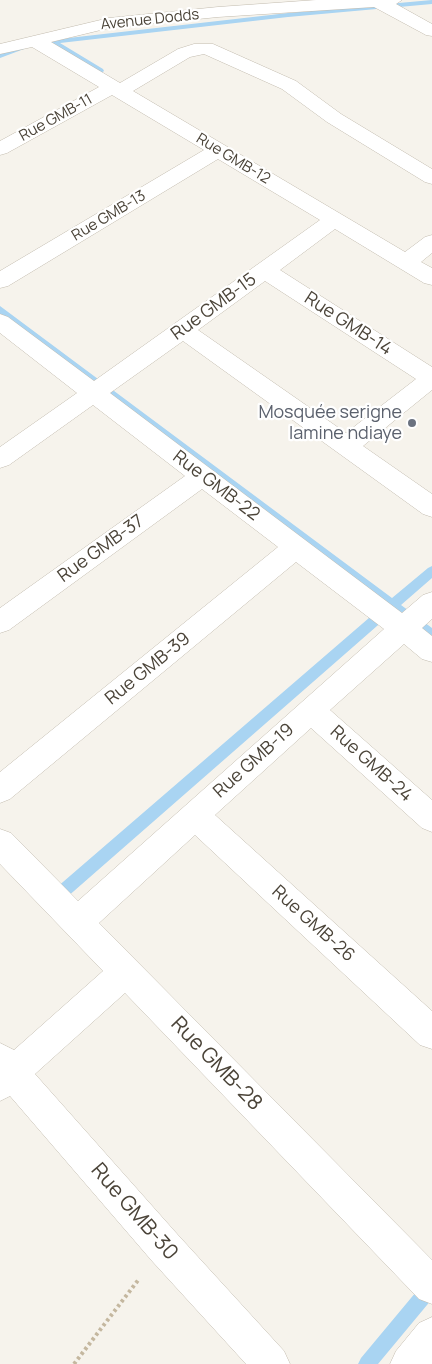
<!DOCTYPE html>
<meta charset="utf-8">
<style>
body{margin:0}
canvas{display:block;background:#f6f3ec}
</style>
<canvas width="432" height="1364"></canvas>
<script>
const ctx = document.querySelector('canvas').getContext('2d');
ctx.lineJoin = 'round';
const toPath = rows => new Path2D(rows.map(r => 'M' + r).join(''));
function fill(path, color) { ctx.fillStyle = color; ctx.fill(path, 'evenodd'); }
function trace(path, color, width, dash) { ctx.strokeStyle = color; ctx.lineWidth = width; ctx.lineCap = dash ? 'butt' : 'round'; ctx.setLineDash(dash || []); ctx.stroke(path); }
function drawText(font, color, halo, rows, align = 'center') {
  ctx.font = font + ' Manrope,sans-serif'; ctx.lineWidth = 4.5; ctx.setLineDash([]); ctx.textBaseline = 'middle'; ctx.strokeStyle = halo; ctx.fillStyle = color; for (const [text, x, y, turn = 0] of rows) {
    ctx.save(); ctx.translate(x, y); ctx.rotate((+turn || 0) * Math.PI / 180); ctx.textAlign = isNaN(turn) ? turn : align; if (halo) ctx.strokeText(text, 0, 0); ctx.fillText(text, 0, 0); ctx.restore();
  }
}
fill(toPath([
 [432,0,432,4,288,17,60,43,103,69,104,71,100,74,47,42,51,40,288,13,432,0],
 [21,45,25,47,24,49,0,58,0,52,21,45],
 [0,306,392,598,428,568,432,566,432,578,401,605,432,628,432,640,393,612,66,898,61,900,56,898,54,893,56,888,384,605,0,314,0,306],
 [432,1278,432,1299,378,1364,358,1364,361,1358,426,1280,432,1278]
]), '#a9d4f2');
const minor = toPath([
 [316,0,402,0,396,4,432,24,432,36,426,35,374,7,218,17,109,28,51,42,120,83,178,49,194,44,213,44,296,81,341,114,432,169,432,184,425,182,327,122,282,89,204,54,190,57,133,91,405,252,425,237,432,235,432,253,421,262,432,268,432,285,424,283,335,229,280,270,432,367,432,390,363,446,432,494,432,517,423,514,183,341,110,393,402,613,423,595,432,592,432,619,422,628,432,636,432,662,422,659,404,644,330,710,432,800,432,832,422,828,311,728,215,815,432,1011,432,1049,420,1045,195,835,99,923,432,1260,432,1304,419,1299,125,993,35,1074,178,1235,284,1351,290,1364,246,1364,152,1261,10,1096,0,1101,0,1043,14,1050,103,971,0,864,0,829,11,833,78,901,384,629,296,562,10,799,0,803,0,772,278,547,202,489,9,630,0,633,0,608,185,476,93,405,9,465,0,468,0,447,77,393,0,333,0,314,8,317,94,381,320,220,218,159,8,286,0,288,0,271,204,150,112,95,7,153,0,155,0,141,99,87,32,47,0,54,0,44,109,18,218,7,316,0],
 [265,281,416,379,346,433,198,330,265,281],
 [432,1317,432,1364,390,1364,396,1351,419,1323,432,1317]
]);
trace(minor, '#c2bbae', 1);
trace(toPath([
 [74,1364,139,1279]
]), '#c4b79f', 4, [3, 3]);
fill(minor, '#fff');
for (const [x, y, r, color] of [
 [412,423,5,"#6b7280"]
]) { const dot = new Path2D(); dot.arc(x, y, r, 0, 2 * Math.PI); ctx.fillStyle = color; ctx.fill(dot); trace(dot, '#fff', 2); }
drawText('15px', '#4b4439', '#fff', [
 ["Avenue Dodds",150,20,-6],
 ["Rue GMB-11",56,118,-29],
 ["Rue GMB-12",233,159,31],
 ["Rue GMB-13",109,216,-31]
]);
drawText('18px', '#4b4439', '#fff', [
 ["Rue GMB-15",214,307,-36],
 ["Rue GMB-14",348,324,33],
 ["Rue GMB-22",216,486,37],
 ["Rue GMB-37",101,549,-36],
 ["Rue GMB-39",148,669,-39],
 ["Rue GMB-19",254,761,-42],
 ["Rue GMB-24",371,764,42],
 ["Rue GMB-26",313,924,42]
]);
drawText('18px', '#5b616d', '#fff', [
 ["Mosquée serigne",402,413],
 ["lamine ndiaye",402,434]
], 'right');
drawText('21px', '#4b4439', '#fff', [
 ["Rue GMB-28",216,1064,46],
 ["Rue GMB-30",134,1212,49]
]);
</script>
